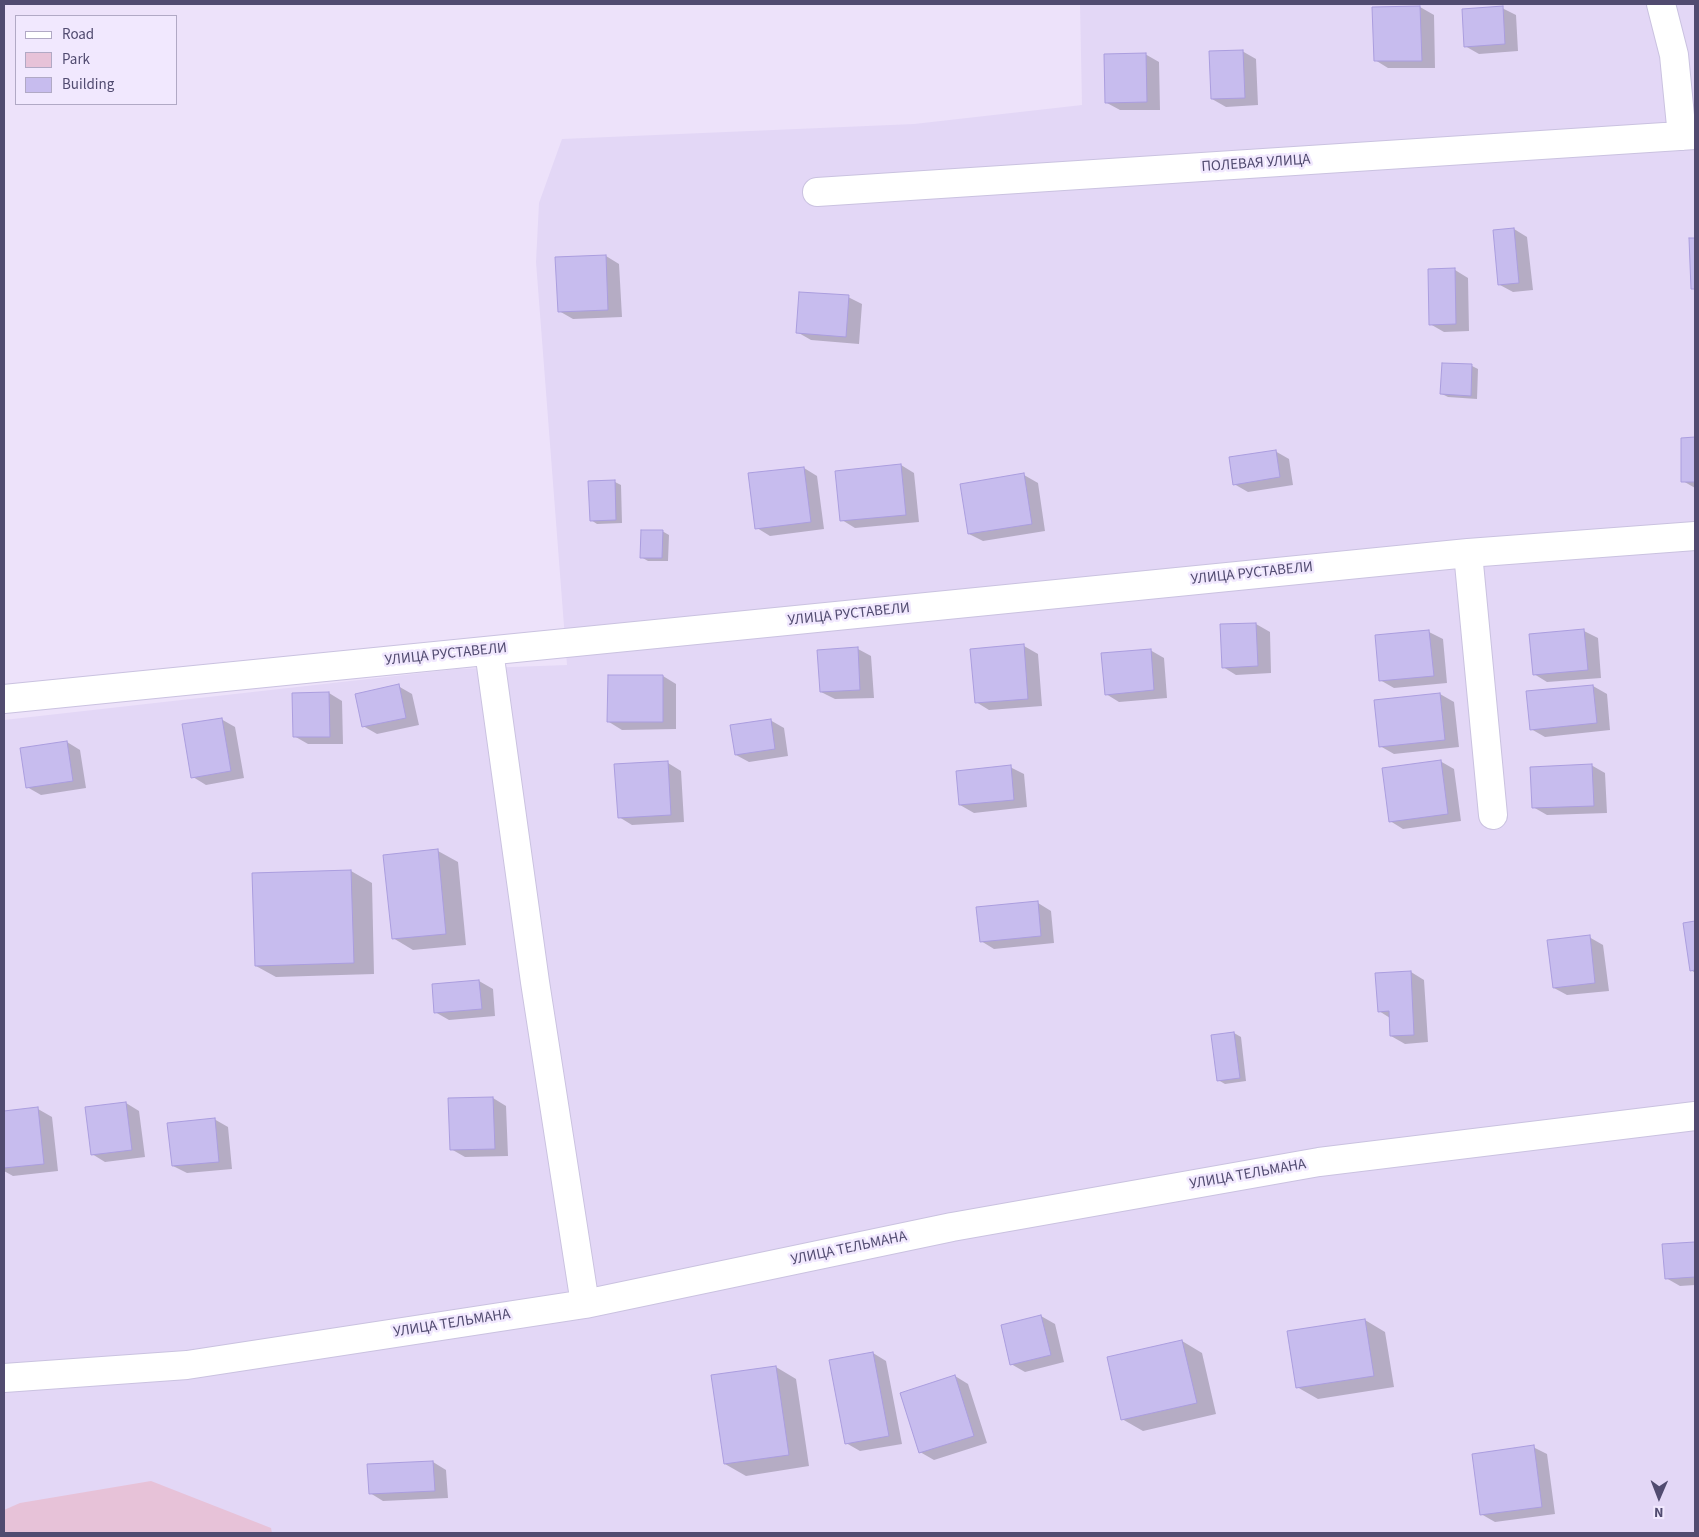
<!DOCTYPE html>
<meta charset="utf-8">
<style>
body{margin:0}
#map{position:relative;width:1699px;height:1537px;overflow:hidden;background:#ede2fa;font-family:"Source Sans 3",sans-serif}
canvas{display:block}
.frame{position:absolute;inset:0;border:5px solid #514b70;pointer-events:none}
.legend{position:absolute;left:15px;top:15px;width:162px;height:90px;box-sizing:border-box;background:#f1e8fe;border:1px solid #b1a9c5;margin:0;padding:6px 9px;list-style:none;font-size:15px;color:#514b70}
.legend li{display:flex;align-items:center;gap:10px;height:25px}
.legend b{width:25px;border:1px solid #b1a9c5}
.north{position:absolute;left:1634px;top:1472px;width:50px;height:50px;-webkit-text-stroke:4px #f1e8fe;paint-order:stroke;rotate:181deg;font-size:14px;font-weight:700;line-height:20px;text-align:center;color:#514b70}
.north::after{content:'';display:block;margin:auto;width:18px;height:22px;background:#514b70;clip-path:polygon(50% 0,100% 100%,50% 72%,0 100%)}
</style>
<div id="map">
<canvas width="1699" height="1537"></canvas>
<div class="frame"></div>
<ul class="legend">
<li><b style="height:6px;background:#fff"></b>Road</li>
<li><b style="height:14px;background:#e7c2d8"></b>Park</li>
<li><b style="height:14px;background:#c7bcee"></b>Building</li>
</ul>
<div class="north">N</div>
</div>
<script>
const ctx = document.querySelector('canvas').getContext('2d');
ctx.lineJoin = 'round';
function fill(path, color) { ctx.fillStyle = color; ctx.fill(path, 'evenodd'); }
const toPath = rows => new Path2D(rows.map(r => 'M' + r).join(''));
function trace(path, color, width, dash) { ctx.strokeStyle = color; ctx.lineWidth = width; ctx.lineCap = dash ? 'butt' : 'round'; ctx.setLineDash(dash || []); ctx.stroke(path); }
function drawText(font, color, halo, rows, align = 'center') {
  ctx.font = font + ' "Source Sans 3",sans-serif'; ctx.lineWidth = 5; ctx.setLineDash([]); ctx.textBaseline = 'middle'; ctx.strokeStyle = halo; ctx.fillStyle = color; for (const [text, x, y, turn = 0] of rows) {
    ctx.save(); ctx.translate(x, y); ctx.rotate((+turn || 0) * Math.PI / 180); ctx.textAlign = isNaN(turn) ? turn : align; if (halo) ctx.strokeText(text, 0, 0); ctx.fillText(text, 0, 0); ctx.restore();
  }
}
fill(toPath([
 [1080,4,1695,4,1695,1533,4,1533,4,720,457,669,567,665,536,262,539,203,562,139,914,124,1082,105]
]), '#e3d7f6');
fill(toPath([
 [151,1481,271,1528,272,1533,4,1533,4,1510,20,1503]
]), '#e7c2d8');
fill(toPath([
 [1420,7,1434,15,1435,68,1388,68,1375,60],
 [1502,8,1516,15,1518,51,1479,54,1465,46],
 [1242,51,1256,59,1258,105,1226,107,1212,99],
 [1145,54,1159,62,1160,110,1120,110,1107,103],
 [1514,229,1527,237,1533,290,1513,292,1500,285],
 [1691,239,1695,239,1695,290,1692,288],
 [606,256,619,264,622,317,573,319,559,311],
 [1455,270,1468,278,1469,331,1444,332,1430,324],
 [848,297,862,304,859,344,811,340,797,332],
 [1443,364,1472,366,1478,369,1477,399,1448,397,1442,394],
 [1682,439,1695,439,1695,488,1683,481],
 [1275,451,1289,459,1293,485,1248,492,1234,484],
 [901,465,914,473,919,522,855,528,842,520],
 [804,468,817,476,824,529,770,536,757,528],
 [1024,475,1038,483,1045,531,983,541,969,534],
 [615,482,621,485,622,523,597,524,591,520],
 [662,531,669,535,668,561,648,561,641,557],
 [1256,624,1270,632,1271,673,1236,675,1223,667],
 [1584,631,1598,638,1601,678,1547,682,1534,674],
 [1429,632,1443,639,1447,683,1394,688,1380,680],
 [1024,646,1038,654,1042,706,989,710,976,702],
 [858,649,871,656,874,698,835,699,821,692],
 [1150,650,1164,658,1167,698,1119,702,1106,694],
 [663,676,676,684,676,729,622,730,609,722],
 [398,686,412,694,419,725,377,734,363,726],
 [1593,686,1607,694,1610,730,1545,737,1531,729],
 [329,693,342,701,343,744,308,744,294,736],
 [1440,694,1454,702,1459,747,1394,754,1380,746,1376,701],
 [221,719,235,727,244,778,206,785,193,777],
 [770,720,784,728,788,756,749,762,736,755],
 [67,742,80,750,86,788,41,795,27,787],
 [1440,761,1454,769,1461,821,1403,829,1390,821],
 [668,763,681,771,684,822,632,825,619,817],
 [1591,765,1605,773,1607,813,1547,815,1533,807],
 [1010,767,1024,774,1027,807,974,813,960,805],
 [438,851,458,862,466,945,413,950,393,938],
 [351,871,372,883,374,974,276,977,256,966,253,874],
 [1038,903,1051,911,1054,943,994,949,981,941],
 [1695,923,1695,973,1691,970,1684,924],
 [1589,937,1603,945,1609,991,1567,995,1554,988],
 [1411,972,1424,980,1428,1042,1405,1044,1391,1036,1390,1018,1379,1011],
 [479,981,493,989,495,1016,449,1020,435,1012],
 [1234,1033,1241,1037,1246,1081,1225,1084,1218,1080,1213,1036],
 [493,1098,506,1106,508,1156,465,1157,451,1149],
 [126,1103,139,1111,145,1157,105,1162,92,1154],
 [38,1109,52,1117,58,1171,13,1176,4,1171,4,1112],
 [214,1119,228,1127,232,1169,187,1173,173,1166],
 [1695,1243,1695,1285,1680,1286,1666,1278,1664,1246],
 [1041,1316,1055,1324,1064,1362,1025,1372,1011,1364],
 [1365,1320,1385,1332,1394,1387,1318,1399,1297,1387],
 [1182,1341,1202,1353,1216,1414,1143,1431,1122,1419],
 [873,1353,886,1361,902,1444,860,1451,846,1443],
 [776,1367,796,1379,809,1466,746,1476,725,1464],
 [955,1376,968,1384,987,1443,934,1460,920,1452],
 [1533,1447,1547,1454,1555,1514,1495,1522,1481,1514],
 [433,1462,446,1470,448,1498,383,1501,370,1493]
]), '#0003');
const building = toPath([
 [1420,6,1422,61,1374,61,1372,7,1420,6],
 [1503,6,1505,44,1464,47,1462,9,1503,6],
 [1243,50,1245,98,1211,99,1209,51,1243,50],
 [1146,53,1147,102,1105,103,1104,54,1146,53],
 [1514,228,1519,283,1498,285,1493,230,1514,228],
 [1689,238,1695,238,1695,289,1691,289,1689,238],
 [606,255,608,310,558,312,555,257,606,255],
 [1455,268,1456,324,1429,325,1428,269,1455,268],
 [799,292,849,295,846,337,796,333,799,292],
 [1442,363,1472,364,1471,396,1440,394,1442,363],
 [1695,437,1695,482,1681,482,1681,438,1695,437],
 [1276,450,1280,477,1233,485,1229,457,1276,450],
 [901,464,906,515,840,521,835,471,901,464],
 [804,467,811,522,755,529,748,473,804,467],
 [1024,473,1032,524,968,534,960,484,1024,473],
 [615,480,616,520,590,521,588,481,615,480],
 [641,530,663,530,662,558,640,558,641,530],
 [1256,623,1258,666,1222,668,1220,624,1256,623],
 [1584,629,1588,670,1533,675,1529,634,1584,629],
 [1429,630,1434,676,1379,681,1375,635,1429,630],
 [1024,644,1028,699,975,703,970,649,1024,644],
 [858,647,860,690,820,692,817,650,858,647],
 [1151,649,1154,690,1105,695,1101,653,1151,649],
 [608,675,663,675,663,722,607,722,608,675],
 [399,684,406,718,362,727,355,694,399,684],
 [1593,685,1597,723,1530,730,1526,691,1593,685],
 [329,692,330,737,293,737,292,693,329,692],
 [1440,693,1445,740,1379,747,1374,700,1440,693],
 [222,718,231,771,191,778,182,724,222,718],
 [771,719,775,749,735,755,730,725,771,719],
 [67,741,73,781,26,788,20,748,67,741],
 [1441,760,1448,814,1389,822,1382,768,1441,760],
 [668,761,671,815,618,818,614,764,668,761],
 [1592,764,1594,806,1532,808,1530,767,1592,764],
 [1011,765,1014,800,959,805,956,771,1011,765],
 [438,849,446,934,392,939,383,855,438,849],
 [351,870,354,963,255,966,252,873,351,870],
 [1038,901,1041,936,980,942,976,907,1038,901],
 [1695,921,1695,970,1690,971,1683,923,1695,921],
 [1590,935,1595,983,1553,988,1547,940,1590,935],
 [1411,971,1414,1035,1390,1036,1389,1011,1378,1012,1375,973,1411,971],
 [479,980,482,1009,434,1013,432,984,479,980],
 [1234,1032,1240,1078,1217,1081,1211,1035,1234,1032],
 [493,1097,495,1149,450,1150,448,1098,493,1097],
 [126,1102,132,1150,91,1155,85,1107,126,1102],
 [38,1107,44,1164,4,1168,4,1111,38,1107],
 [215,1118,219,1162,172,1166,167,1123,215,1118],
 [1695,1242,1695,1277,1665,1279,1662,1244,1695,1242],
 [1041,1315,1051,1355,1010,1365,1001,1325,1041,1315],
 [1365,1319,1374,1376,1296,1388,1287,1331,1365,1319],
 [1182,1340,1197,1403,1121,1420,1107,1357,1182,1340],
 [873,1352,889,1436,845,1444,829,1360,873,1352],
 [776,1366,789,1455,724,1464,711,1375,776,1366],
 [955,1375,974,1436,919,1453,900,1393,955,1375],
 [1534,1445,1542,1507,1480,1515,1472,1454,1534,1445],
 [433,1461,435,1491,369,1494,367,1464,433,1461]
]);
fill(building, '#c7bcee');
trace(building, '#ab9edf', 1);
const minor = toPath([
 [1661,4,1674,55,1682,136],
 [817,192,1695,135],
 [1468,553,1493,815],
 [490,658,535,982,585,1304],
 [4,699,1468,553,1695,536],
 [4,1378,187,1365,585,1304,952,1227,1319,1162,1695,1116]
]);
trace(minor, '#cac2e0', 30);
trace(minor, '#fff', 28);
drawText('15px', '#514b70', '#f1e8fe', [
 ["ПОЛЕВАЯ УЛИЦА",1256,164,-4],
 ["УЛИЦА РУСТАВЕЛИ",1252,574,-6],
 ["УЛИЦА РУСТАВЕЛИ",849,615,-6],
 ["УЛИЦА РУСТАВЕЛИ",446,655,-6],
 ["УЛИЦА ТЕЛЬМАНА",1248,1175,-10],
 ["УЛИЦА ТЕЛЬМАНА",849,1249,-12],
 ["УЛИЦА ТЕЛЬМАНА",452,1324,-9]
]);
</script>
